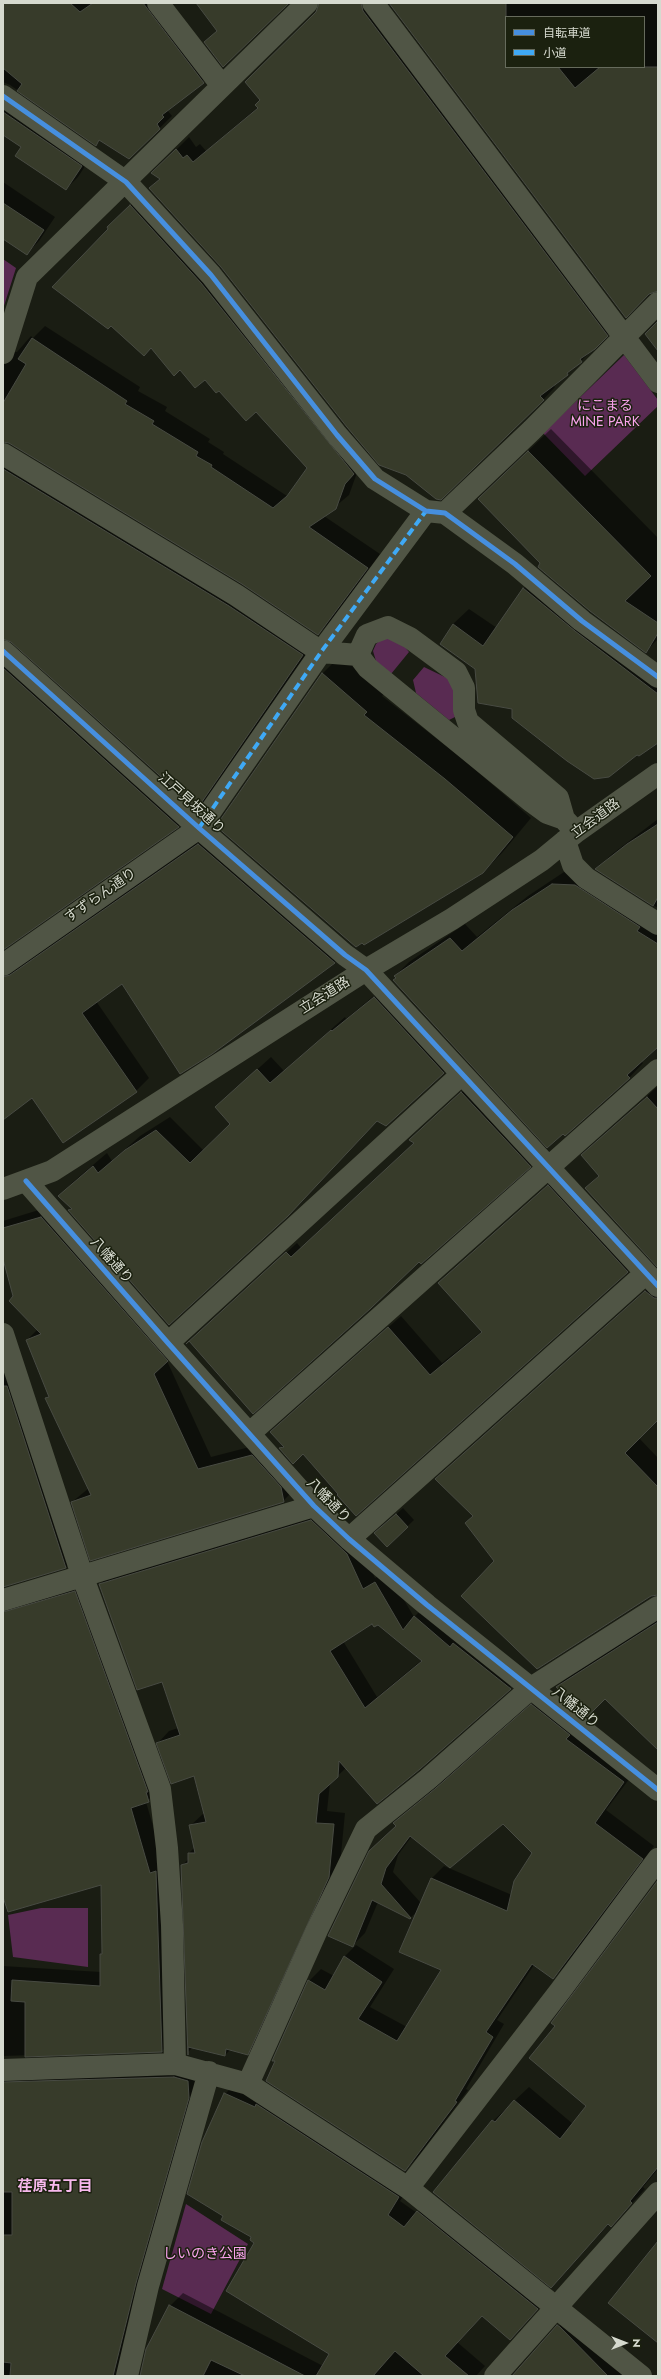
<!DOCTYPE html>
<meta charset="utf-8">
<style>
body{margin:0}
#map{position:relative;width:661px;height:2379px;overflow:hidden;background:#1a1d13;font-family:Jost,"Noto Sans JP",sans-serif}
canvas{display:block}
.frame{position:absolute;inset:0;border:4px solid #d6dacf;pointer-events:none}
.legend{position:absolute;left:505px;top:16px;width:140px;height:52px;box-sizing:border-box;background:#1b210f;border:1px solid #666b5c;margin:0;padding:5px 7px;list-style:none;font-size:12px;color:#d6dacf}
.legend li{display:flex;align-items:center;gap:8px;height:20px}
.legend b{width:20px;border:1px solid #666b5c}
.north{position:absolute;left:605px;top:2323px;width:40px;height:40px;-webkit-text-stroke:3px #1b210f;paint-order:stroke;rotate:90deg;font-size:11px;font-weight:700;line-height:16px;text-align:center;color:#d6dacf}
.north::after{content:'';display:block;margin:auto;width:14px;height:18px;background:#d6dacf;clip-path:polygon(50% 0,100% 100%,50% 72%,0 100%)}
</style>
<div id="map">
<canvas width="661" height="2379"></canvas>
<div class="frame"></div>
<ul class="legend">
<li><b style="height:5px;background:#468fdf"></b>自転車道</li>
<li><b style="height:5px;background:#3fa9f5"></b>小道</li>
</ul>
<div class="north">N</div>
</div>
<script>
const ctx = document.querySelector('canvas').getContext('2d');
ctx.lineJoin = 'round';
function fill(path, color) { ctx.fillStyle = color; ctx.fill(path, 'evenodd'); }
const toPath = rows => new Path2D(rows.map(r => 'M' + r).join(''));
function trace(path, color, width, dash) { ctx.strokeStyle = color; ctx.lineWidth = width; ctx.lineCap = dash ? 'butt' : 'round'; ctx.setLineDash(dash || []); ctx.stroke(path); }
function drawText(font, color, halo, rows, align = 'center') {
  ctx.font = font + ' Jost,"Noto Sans JP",sans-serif'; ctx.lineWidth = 3; ctx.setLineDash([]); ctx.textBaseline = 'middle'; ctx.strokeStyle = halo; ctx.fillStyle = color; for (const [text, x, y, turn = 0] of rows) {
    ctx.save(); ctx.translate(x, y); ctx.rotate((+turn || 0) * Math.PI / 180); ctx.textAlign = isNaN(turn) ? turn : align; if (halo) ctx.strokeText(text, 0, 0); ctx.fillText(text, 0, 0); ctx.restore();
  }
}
fill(toPath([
 [3,259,16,268,3,309],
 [624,355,658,400,658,406,585,476,543,433],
 [384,637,400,641,409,652,391,674,376,661,373,651,376,644],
 [424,667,449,679,457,695,457,716,449,720,416,693,413,680],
 [41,1908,88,1908,88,1967,13,1957,8,1915],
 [186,2204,248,2244,211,2314,162,2289]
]), '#592b52');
fill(toPath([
 [3,3,164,3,215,70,168,111,172,116,129,158,100,139,96,144,10,85,3,82],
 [319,3,379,3,619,323,581,361,553,385,555,387,543,400,222,267,150,189,161,178,153,173,189,137,196,147,200,144,206,151,258,107,317,12],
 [390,3,658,3,658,290,654,290,626,317],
 [506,17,644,17,644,67,506,67],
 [3,84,8,94,93,154,78,177,66,189,22,147,3,134],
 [3,182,55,217,39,241,27,253,3,237],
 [144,193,358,470,349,495,324,516,380,554,331,621,318,634,243,583,10,442,3,441,10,452,316,642,210,795,197,808,12,641,4,637,7,647,191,813,178,826,4,948,3,953,212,831,347,949,334,962,212,1053,122,982,96,1001,149,1078,136,1091,63,1142,32,1097,3,1119,3,340,13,352,17,352,31,336,33,338,45,326,140,387,138,391,167,407,165,411,210,439,208,442,224,452,223,454,287,496,308,468,109,229,121,214],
 [551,429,658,538,658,639,646,651,542,563,502,476],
 [540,573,590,615,658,666,658,741,513,708,476,669,453,624,469,609,497,628,524,588],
 [341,655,385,693,382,696,464,760,531,818,502,853,483,872,217,826,323,673],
 [658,819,658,908,597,869,611,855],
 [567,870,658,915,658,1045,641,1061,643,1063,629,1078,395,976,409,962,465,924,477,937,528,896],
 [388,984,457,1059,386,1125,380,1117,292,1211,69,1210,72,1207,60,1196,73,1182,107,1153,112,1161,140,1136,170,1117,204,1151,231,1124,230,1094,271,1057,284,1071,345,1017,346,1019],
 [472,1083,540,1156,530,1166,421,1262,419,1260,190,1341,297,1243,301,1248,415,1143,410,1140],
 [658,1086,658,1266,586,1188,600,1174,583,1155],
 [560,1174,640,1259,356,1514,304,1453,280,1448,284,1445,271,1432,401,1316,442,1363,482,1331,439,1283],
 [55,1205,180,1348,167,1361,211,1457,265,1443,296,1488,283,1501,72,1502,89,1488,46,1398,50,1395,27,1340,38,1329,15,1297,5,1263,3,1263,3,1221],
 [658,1279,658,1419,639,1438,658,1458,658,1594,496,1561,474,1515,436,1479],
 [3,1367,79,1554,66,1567,5,1585,3,1590,88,1579,161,1788,146,1802,163,1860,175,2038,162,2051,3,2056,3,1966,101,1972,101,1954,103,1952,102,1883,3,1893],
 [403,1508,414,1520,387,1546,382,1527],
 [323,1509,359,1542,375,1578,387,1571,414,1617,426,1605,522,1676,419,1769,347,1767,330,1783,327,1811,345,1813,340,1865,259,2042,247,2053,231,2049,225,2055,193,2047,188,2052,186,1925,182,1866,189,1858,189,1853,195,1847,191,1825,204,1813,194,1775,158,1743,169,1731,178,1728,163,1681,100,1584,112,1573],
 [373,1623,378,1624,422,1660,377,1697,343,1641],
 [658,1618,658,1748,605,1698,574,1703,557,1687,571,1673],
 [544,1693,636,1770,606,1810,654,1846,565,1966,553,1978,534,1965,497,2020,504,2024,466,2089,468,2090,417,2158,405,2170,309,1981,321,1969,334,1976,344,1957,356,1945,394,1969,370,2007,407,2027,443,1970,418,1911,410,1918,378,1902,365,1933,353,1945,397,1826,394,1823],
 [503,1822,533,1853,512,1895,444,1866,432,1878,421,1903,393,1872,398,1855,412,1836],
 [658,1882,658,2169,643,2187,645,2189,625,2211,611,2226,609,2224,551,2286,493,2121,529,2087,573,2124,588,2105,557,2026],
 [3,2057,10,2068,201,2068,122,2376,3,2376],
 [238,2081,411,2184,400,2201,417,2213,431,2199,550,2296,510,2339,483,2315,457,2342,485,2366,476,2376,139,2376,141,2375,170,2306,183,2293,323,2366,330,2353,253,2237,224,2216,225,2094],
 [571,2313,638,2376,513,2376]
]), '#0007');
const building = toPath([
 [3,3,70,3,80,12,93,3,143,3,204,83,162,115,164,117,157,124,160,129,129,159,99,140,96,146,17,91,22,84,3,68,3,3],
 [196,3,289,3,223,67,204,42,217,31,196,3],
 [319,3,361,3,363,11,608,336,595,349,580,359,582,362,567,373,568,375,540,396,544,400,441,500,436,499,406,475,379,465,347,427,221,267,149,188,160,179,151,173,176,149,183,158,187,155,193,162,258,108,255,105,260,100,245,82,316,12,319,3],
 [389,3,506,3,506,67,558,67,575,88,600,67,658,67,658,291,649,294,626,318,389,3],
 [3,112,82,166,66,190,15,156,21,147,3,135,3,112],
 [3,203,44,230,27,255,3,239,3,203],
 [130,205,201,283,354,474,345,484,336,509,309,527,368,568,318,635,242,584,9,443,3,442,3,403,26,364,18,359,32,338,127,401,125,404,154,421,152,424,198,452,196,456,212,465,211,467,273,508,287,496,307,468,256,412,246,421,219,391,216,393,205,380,195,388,180,370,174,376,151,348,144,356,111,326,108,329,52,287,108,229,107,227,130,205],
 [658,321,658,351,645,334,658,321],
 [528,451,651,576,625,601,658,623,658,633,646,653,590,611,538,567,540,563,478,499,528,451],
 [3,469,229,606,303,655,197,809,11,642,3,639,3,469],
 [523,588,575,631,658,694,658,743,639,756,637,755,609,777,594,779,567,761,512,718,512,709,478,703,475,669,440,644,453,624,483,646,523,588],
 [3,668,179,827,3,950,3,668],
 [322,673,367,712,364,715,445,779,513,837,483,873,364,945,362,943,356,947,216,826,322,673],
 [658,824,658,897,653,906,595,869,627,844,658,824],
 [198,844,335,963,212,1054,180,1074,122,984,82,1013,137,1092,63,1143,32,1098,3,1120,3,977,10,975,198,844],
 [552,884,575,885,640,927,637,931,658,944,658,1047,627,1075,630,1078,565,1136,563,1134,547,1148,393,980,396,978,394,976,450,938,462,951,512,910,552,884],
 [374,997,444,1073,386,1126,377,1121,288,1216,169,1325,68,1210,72,1209,58,1196,93,1166,98,1173,125,1150,156,1130,190,1163,230,1124,215,1107,257,1069,270,1083,331,1030,332,1031,374,997],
 [461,1092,531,1167,421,1264,419,1262,371,1308,253,1414,189,1341,186,1344,286,1252,291,1257,414,1143,409,1140,461,1092],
 [647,1097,658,1109,658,1268,585,1188,599,1176,581,1155,647,1097],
 [548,1185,628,1272,356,1516,337,1495,338,1494,303,1454,293,1464,279,1448,284,1447,270,1432,388,1327,430,1375,482,1332,438,1283,548,1185],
 [41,1217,168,1361,154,1374,198,1469,252,1455,281,1487,284,1502,90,1561,71,1502,91,1495,45,1398,49,1397,26,1340,41,1334,9,1301,13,1296,3,1259,3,1228,41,1217],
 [645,1291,654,1298,658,1298,658,1420,625,1453,658,1487,658,1595,651,1596,537,1669,461,1596,494,1561,465,1523,473,1516,435,1479,645,1291],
 [3,1386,7,1386,66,1568,3,1587,3,1386],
 [396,1514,408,1527,387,1547,374,1533,396,1514],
 [311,1520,347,1554,363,1589,375,1582,403,1630,414,1616,450,1647,453,1643,511,1689,420,1769,377,1804,339,1761,338,1777,319,1794,316,1823,334,1824,329,1877,248,2055,226,2049,225,2056,188,2047,188,2055,181,1865,188,1863,188,1853,195,1853,189,1825,206,1822,194,1776,171,1784,156,1743,180,1735,162,1682,137,1690,99,1584,311,1520],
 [372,1624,374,1627,378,1625,422,1661,365,1708,330,1651,372,1624],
 [75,1591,148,1792,146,1792,149,1802,131,1808,150,1873,156,1871,162,2052,25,2057,25,2002,11,2001,12,1980,100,1986,100,1954,102,1954,101,1885,8,1912,3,1897,3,1612,75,1591],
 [658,1622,658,1750,605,1699,587,1717,571,1705,573,1703,556,1687,658,1622],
 [531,1704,570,1735,566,1739,624,1782,595,1823,643,1859,553,1979,532,1964,486,2032,493,2037,455,2101,457,2102,405,2171,266,2081,275,2061,272,2061,308,1980,325,1990,344,1956,382,1982,358,2019,397,2041,441,1970,399,1952,431,1878,507,1911,514,1881,532,1853,503,1824,450,1868,410,1836,386,1868,381,1884,411,1918,410,1919,372,1900,353,1947,328,1936,369,1851,396,1826,393,1823,436,1788,531,1704],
 [658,1880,658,2167,630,2201,632,2203,611,2227,608,2224,551,2288,433,2192,492,2120,495,2122,514,2100,560,2139,586,2106,529,2058,555,2026,551,2023,658,1880],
 [174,2077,188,2081,189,2098,136,2283,113,2376,10,2376,11,2363,3,2362,3,2235,12,2235,12,2192,3,2192,3,2082,174,2077],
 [224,2093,255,2107,256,2104,399,2197,388,2215,404,2227,417,2211,538,2309,510,2340,482,2316,445,2356,469,2376,424,2376,395,2351,373,2376,316,2376,329,2354,226,2291,254,2243,250,2240,251,2237,221,2220,223,2216,187,2194,202,2142,224,2093],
 [658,2241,658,2343,608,2303,658,2241],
 [169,2305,305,2376,245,2376,211,2360,203,2376,140,2376,146,2349,169,2305],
 [557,2325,560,2327,608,2376,512,2376,557,2325]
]);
fill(building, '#373b2a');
trace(building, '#484b43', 1);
trace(toPath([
 [158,3,222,86],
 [373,3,658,382],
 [3,96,126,182,211,275,337,435,375,479,426,511,445,513,515,564,582,621,658,677],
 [3,353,27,277,307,3],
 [3,454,236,595,321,652,358,655],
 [445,513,532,430,658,303],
 [3,651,199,828,345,955,366,970,658,1286],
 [564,819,558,798,468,722,464,710,464,688,456,672,410,638,388,627,367,635,358,655,368,668,532,802,547,813,564,819,576,832],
 [565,841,573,865,586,878,658,924],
 [3,965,199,828,321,652,426,511],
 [26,1181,168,1343,314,1506,349,1539,427,1605,658,1790],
 [3,1189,52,1171,366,970,452,919,542,860,576,832,658,774],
 [3,1334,82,1575,160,1789,167,1848,172,1925,175,2064],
 [168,1343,462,1074],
 [250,1433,658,1070],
 [349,1539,646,1273],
 [3,1600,314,1506],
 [3,2070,175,2064,248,2084,408,2188,641,2376],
 [248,2084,317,1930,366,1829,428,1779,531,1688,658,1607],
 [408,2188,560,1991,658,1859],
 [127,2376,148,2286,209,2072],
 [495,2376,658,2193]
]), '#505545', 22);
trace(toPath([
 [199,828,321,652,426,511]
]), '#3fa9f5', 4, [8, 4]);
trace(toPath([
 [3,96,126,182,211,275,337,435,375,479,426,511,445,513,515,564,582,621,658,677],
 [3,651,199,828,345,955,366,970,658,1286],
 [26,1181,168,1343,314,1506,349,1539,427,1605,658,1790]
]), '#468fdf', 5);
drawText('14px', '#faa3ee', '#1b210f', [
 ["にこまる",605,407],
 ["MINE PARK",605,423],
 ["しいのき公園",205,2255]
]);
drawText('14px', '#d6dacf', '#1b210f', [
 ["江戸見坂通り",191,804,42],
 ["立会道路",596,819,-36],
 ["すずらん通り",101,896,-35],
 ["立会道路",325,996,-32],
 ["八幡通り",111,1261,49],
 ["八幡通り",328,1501,46],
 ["八幡通り",575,1708,39]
]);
drawText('bold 15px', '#f7b8ed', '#1b210f', [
 ["荏原五丁目",55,2187]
]);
</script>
